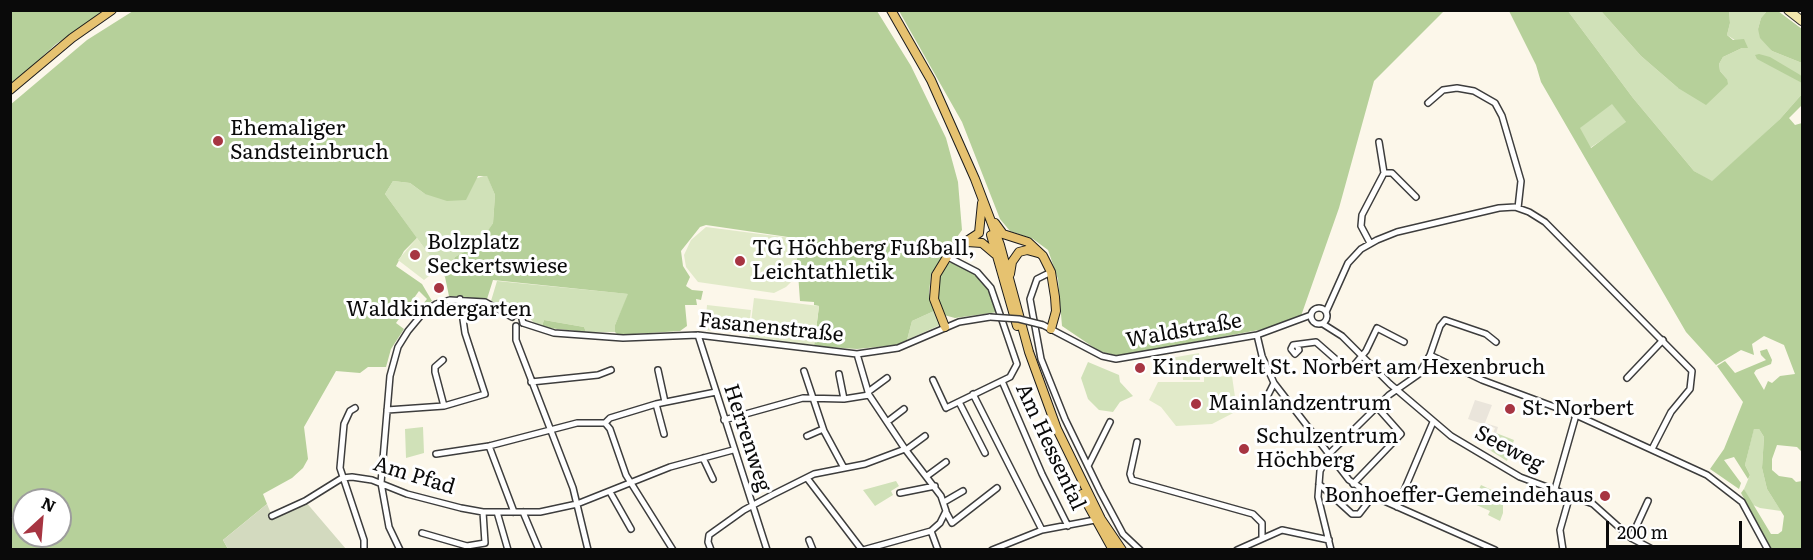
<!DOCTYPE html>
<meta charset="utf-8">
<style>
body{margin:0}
#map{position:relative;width:1813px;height:560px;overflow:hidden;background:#fcf7ea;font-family:Literata,serif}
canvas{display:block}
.frame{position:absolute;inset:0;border:12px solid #0a0a0a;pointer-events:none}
.north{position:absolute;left:12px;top:488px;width:60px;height:60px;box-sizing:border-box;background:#fff;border:2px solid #9d9d9d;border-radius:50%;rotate:26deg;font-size:16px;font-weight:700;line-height:24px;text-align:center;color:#0a0a0a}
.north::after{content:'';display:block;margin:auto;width:21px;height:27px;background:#a73542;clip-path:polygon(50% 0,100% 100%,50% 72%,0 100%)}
.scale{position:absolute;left:1606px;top:521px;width:136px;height:27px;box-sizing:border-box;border:3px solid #0a0a0a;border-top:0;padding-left:8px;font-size:18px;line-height:21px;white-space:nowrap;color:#0a0a0a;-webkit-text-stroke:4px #fff;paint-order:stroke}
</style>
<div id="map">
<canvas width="1813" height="560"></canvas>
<div class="frame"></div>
<div class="north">N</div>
<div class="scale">200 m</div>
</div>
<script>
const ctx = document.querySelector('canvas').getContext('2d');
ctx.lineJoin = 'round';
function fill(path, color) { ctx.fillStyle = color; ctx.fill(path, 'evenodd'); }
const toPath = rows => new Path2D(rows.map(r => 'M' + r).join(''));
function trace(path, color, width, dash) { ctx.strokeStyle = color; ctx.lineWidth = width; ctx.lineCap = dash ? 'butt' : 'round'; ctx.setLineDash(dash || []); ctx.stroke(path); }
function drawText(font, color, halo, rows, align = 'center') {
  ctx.font = font + ' Literata,serif'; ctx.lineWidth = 6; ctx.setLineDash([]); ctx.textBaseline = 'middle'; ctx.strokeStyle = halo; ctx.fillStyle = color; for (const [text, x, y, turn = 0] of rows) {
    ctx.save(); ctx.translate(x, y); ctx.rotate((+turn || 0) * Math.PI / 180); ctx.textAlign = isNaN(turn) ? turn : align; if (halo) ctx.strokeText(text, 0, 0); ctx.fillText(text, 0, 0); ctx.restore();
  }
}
fill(toPath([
 [1568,11,1601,11,1641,56,1678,88,1727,79,1720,71,1719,64,1723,57,1742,48,1747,48,1727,35,1730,23,1729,11,1767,11,1761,18,1758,29,1772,51,1802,63,1802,76,1755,56,1801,82,1802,94,1780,119,1712,182,1694,171,1633,98],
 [1612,103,1627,123,1590,148,1579,128],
 [487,175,495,195,493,223,480,244,455,257,445,277,385,194,393,181,410,183,425,194],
 [497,281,629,294,615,325,615,332,586,332,584,327,544,320,542,326,533,322,524,310,510,310,491,301],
 [934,311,940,325,907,340,912,321],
 [1088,362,1119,375,1120,382,1133,396,1120,402,1113,412,1099,410,1088,399,1081,378],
 [423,427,424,453,406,458,405,429],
 [1754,428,1759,429,1764,437,1762,468,1767,489,1781,511,1760,508,1751,504,1744,489,1750,475,1745,465],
 [1496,433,1514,440,1507,461,1491,451],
 [896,481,899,486,891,491,893,495,875,506,863,490],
 [1481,485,1500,494,1503,499,1503,513,1500,521,1488,515,1490,511,1472,503]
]), '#d0e1b8');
fill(toPath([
 [11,11,105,11,56,44,11,85],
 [133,11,877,11,911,66,946,138,958,182,962,230,931,274,929,293,934,311,912,321,907,340,897,345,857,349,814,346,819,306,814,305,814,302,800,301,797,259,794,253,797,250,788,237,706,225,700,227,681,251,683,266,690,277,686,286,692,290,703,291,701,300,696,299,697,305,685,305,687,326,680,331,618,335,615,332,615,325,628,294,493,280,487,299,449,296,445,277,455,257,479,244,493,223,495,195,487,176,478,176,466,200,447,201,425,194,410,183,393,181,385,194,417,238,404,251,396,266,422,284,432,301,416,312,427,299,419,291,396,323,404,329,391,349,386,367,368,367,360,373,336,371,304,427,308,459,303,468,292,478,263,494,267,504,223,540,228,549,11,549,10,105,87,40],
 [24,500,60,500,60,536,24,536],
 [899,11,1444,11,1374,81,1339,208,1301,316,1264,329,1119,356,1099,351,1062,326,1058,279,1048,250,1033,239,1010,231,1000,219,962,122],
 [1509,11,1568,11,1633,98,1694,171,1712,181,1780,119,1802,94,1802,105,1789,118,1795,125,1802,123,1802,452,1797,447,1777,445,1772,459,1772,470,1779,476,1792,478,1796,482,1802,481,1802,549,1771,549,1741,493,1744,489,1771,534,1778,534,1782,531,1784,516,1767,489,1762,468,1764,437,1759,429,1754,429,1745,465,1750,475,1748,479,1734,457,1724,460,1741,483,1739,489,1710,469,1724,449,1743,402,1717,366,1725,361,1735,373,1766,360,1761,355,1760,351,1767,349,1772,360,1771,364,1756,370,1754,373,1764,390,1768,381,1772,383,1780,376,1795,374,1784,345,1764,336,1752,344,1754,355,1741,350,1716,365,1686,332,1541,82,1536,65],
 [1612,104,1626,122,1591,148,1580,128],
 [1601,11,1729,11,1730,23,1727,35,1733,40,1744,39,1748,48,1742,48,1723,57,1719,64,1720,71,1727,79,1728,84,1706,105,1678,88,1641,56],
 [1778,11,1802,29,1802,63,1772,51,1760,38,1758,29,1761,18,1767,11],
 [1759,54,1770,57,1802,76,1802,83,1757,59,1755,55],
 [948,263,957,263,986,281,998,312,955,318,944,315,937,299,939,275],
 [544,320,584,327,586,332,548,328,542,326]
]), '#b6d09a');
fill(toPath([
 [305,501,346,549,228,549,223,540,267,504,272,516]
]), '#d3dabf');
fill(toPath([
 [706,227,791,238,790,247,797,259,798,275,786,287,774,293,698,282,686,267,684,255,691,240],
 [417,238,439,268,424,280,398,260],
 [754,298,819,306,814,346,749,338],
 [707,305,751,310,748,334,705,330],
 [1199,353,1200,380,1183,380,1182,360,1171,361,1171,358],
 [1232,376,1237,411,1212,424,1176,426,1161,407,1149,400,1158,382,1204,382,1204,377]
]), '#e1eac9');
fill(toPath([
 [1475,400,1492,405,1485,423,1498,427,1491,451,1487,449,1495,428,1468,419]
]), '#eae5db');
const minor = toPath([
 [1428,103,1443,90,1457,88,1474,91,1495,103,1502,116,1521,181,1518,208],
 [1379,142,1384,173],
 [1370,243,1361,226,1362,215,1384,173,1392,173,1416,197],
 [1051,272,1037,279,1030,299,1041,359,1065,419,1100,491,1123,534,1140,550],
 '1311 316a8 8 0 1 1 16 0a8 8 0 1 1-16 0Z',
 [1326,312,1348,263,1361,249,1377,240,1397,232,1499,208,1515,207,1529,212,1545,222,1692,371,1690,389,1671,412,1652,449],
 [512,317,515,314,521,315,523,323],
 [523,323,554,333,623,338,698,335,857,354,898,348,959,322,990,317],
 [1323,324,1342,336,1390,384,1451,436,1520,477,1593,504,1631,538,1654,550],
 [1043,325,1102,356,1116,359,1257,335,1311,315],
 [516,326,516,340,573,488,588,550],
 [698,335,767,550],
 [1257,335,1262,356,1274,383,1349,480,1373,496,1495,550],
 [1297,345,1299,350,1295,354,1291,349,1293,345,1316,342,1349,371,1366,351,1377,328,1404,342],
 [857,354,869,395,905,449,941,496,946,511,940,523,931,531,863,550],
 [1430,355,1482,380,1576,415,1707,475,1742,502,1768,550],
 [443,360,435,367,435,372,444,406],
 [658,370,665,402],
 [804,371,824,431,844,468],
 [839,374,844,399],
 [1627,378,1663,340],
 [933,380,946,408,1010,377,1017,364,991,288,977,272,946,256],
 [1002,381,1042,474,1068,526],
 [531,382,598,375,611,370],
 [868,392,887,378],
 [973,394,1042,530],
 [1266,399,1274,383],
 [959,402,985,453],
 [656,404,664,434],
 [355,408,350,411,344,424,340,468,364,540,364,550],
 [387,410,444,406,485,394,465,333,460,299],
 [724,420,803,398,844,399,869,395],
 [887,422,904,409],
 [605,423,610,418,656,404,716,392],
 [807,436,823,429],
 [1137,442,1130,474,1132,480,1253,514,1262,523,1262,538],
 [489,446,514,512],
 [906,450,925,436],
 [436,454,489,446,577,423,605,423,610,429,626,475,673,550],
 [703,458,713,479],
 [1088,466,1110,422],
 [927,476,946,462],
 [807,478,862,550],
 [1319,484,1352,514,1359,514,1373,496],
 [1353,484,1401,434,1377,407],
 [1555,489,1576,415],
 [610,492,631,529],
 [900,493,935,486],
 [944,502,963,491],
 [1397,507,1433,422],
 [497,512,508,550],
 [523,512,539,550],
 [946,512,952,523,997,488],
 [272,516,305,501,342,478,352,477,372,480,407,494,461,508,483,512,540,512,577,504,670,467,733,450],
 [931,531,938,550],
 [422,533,467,546,485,543,483,512],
 [1631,538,1648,501],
 [809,540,813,550],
 [400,550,389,527,381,483,390,376,398,347,408,331,423,313,436,304,450,300,485,302,512,317],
 [711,550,708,542,709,535,744,510,772,495,814,474,865,464,905,449],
 [992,550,1042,530,1095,520],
 [1237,550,1282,530,1329,540],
 [1331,550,1318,497,1320,471,1329,454,1389,395,1419,374,1430,355,1440,326,1445,320,1486,334,1496,342],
 [1563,550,1560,530,1570,495]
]);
const secondary = toPath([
 [1788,10,1802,21]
]);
const primary = toPath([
 [891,10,931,80,975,179,1000,245,1029,352,1057,429,1101,519,1122,550],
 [10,90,72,38,112,10],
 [995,223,1003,234,1028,242,1043,256,1051,272,1055,297,1056,311,1051,329],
 [991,235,1017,326],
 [967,242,982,243,995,254],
 [1010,274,1012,262,1019,252,1027,250,1038,253],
 [945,327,934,299,936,275,950,252,979,233,982,203],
 [1082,494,1113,550]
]);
trace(minor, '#3d3d3d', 8);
trace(secondary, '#2c2c2c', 10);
trace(primary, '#1b1b1b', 10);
trace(minor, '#fff', 5);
trace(secondary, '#f4e8ad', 8);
trace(primary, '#e6c270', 8);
const minorBridge = toPath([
 [990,317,1019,319,1043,325]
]);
trace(minorBridge, '#3d3d3d', 8, []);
trace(minorBridge, '#fff', 5);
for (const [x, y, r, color] of [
 [218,141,6,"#a73542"],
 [415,255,6,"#a73542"],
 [740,261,6,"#a73542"],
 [439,288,6,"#a73542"],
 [1140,368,6,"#a73542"],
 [1196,404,6,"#a73542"],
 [1510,409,6,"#a73542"],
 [1244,449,6,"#a73542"],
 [1605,496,6,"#a73542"]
]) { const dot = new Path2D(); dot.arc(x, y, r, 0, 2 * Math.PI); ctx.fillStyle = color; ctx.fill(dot); trace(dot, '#fff', 2); }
drawText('21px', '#0a0a0a', '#fff', [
 ["Ehemaliger",230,129],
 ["Sandsteinbruch",230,153],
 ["Bolzplatz",427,243],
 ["Seckertswiese",427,267],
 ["TG Höchberg Fußball,",752,249],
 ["Leichtathletik",752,273],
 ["Waldkindergarten",439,310,"center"],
 ["Kinderwelt St. Norbert am Hexenbruch",1152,368],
 ["Mainlandzentrum",1208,404],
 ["St. Norbert",1522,409],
 ["Schulzentrum",1256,437],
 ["Höchberg",1256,461],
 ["Bonhoeffer-Gemeindehaus",1593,496,"right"]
], 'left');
drawText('21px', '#0a0a0a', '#fff', [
 ["Fasanenstraße",771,328,6],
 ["Waldstraße",1184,331,-10],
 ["Herrenweg",747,438,72],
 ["Am Hessental",1050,447,65],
 ["Seeweg",1509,449,28],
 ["Am Pfad",414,476,17]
]);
</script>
